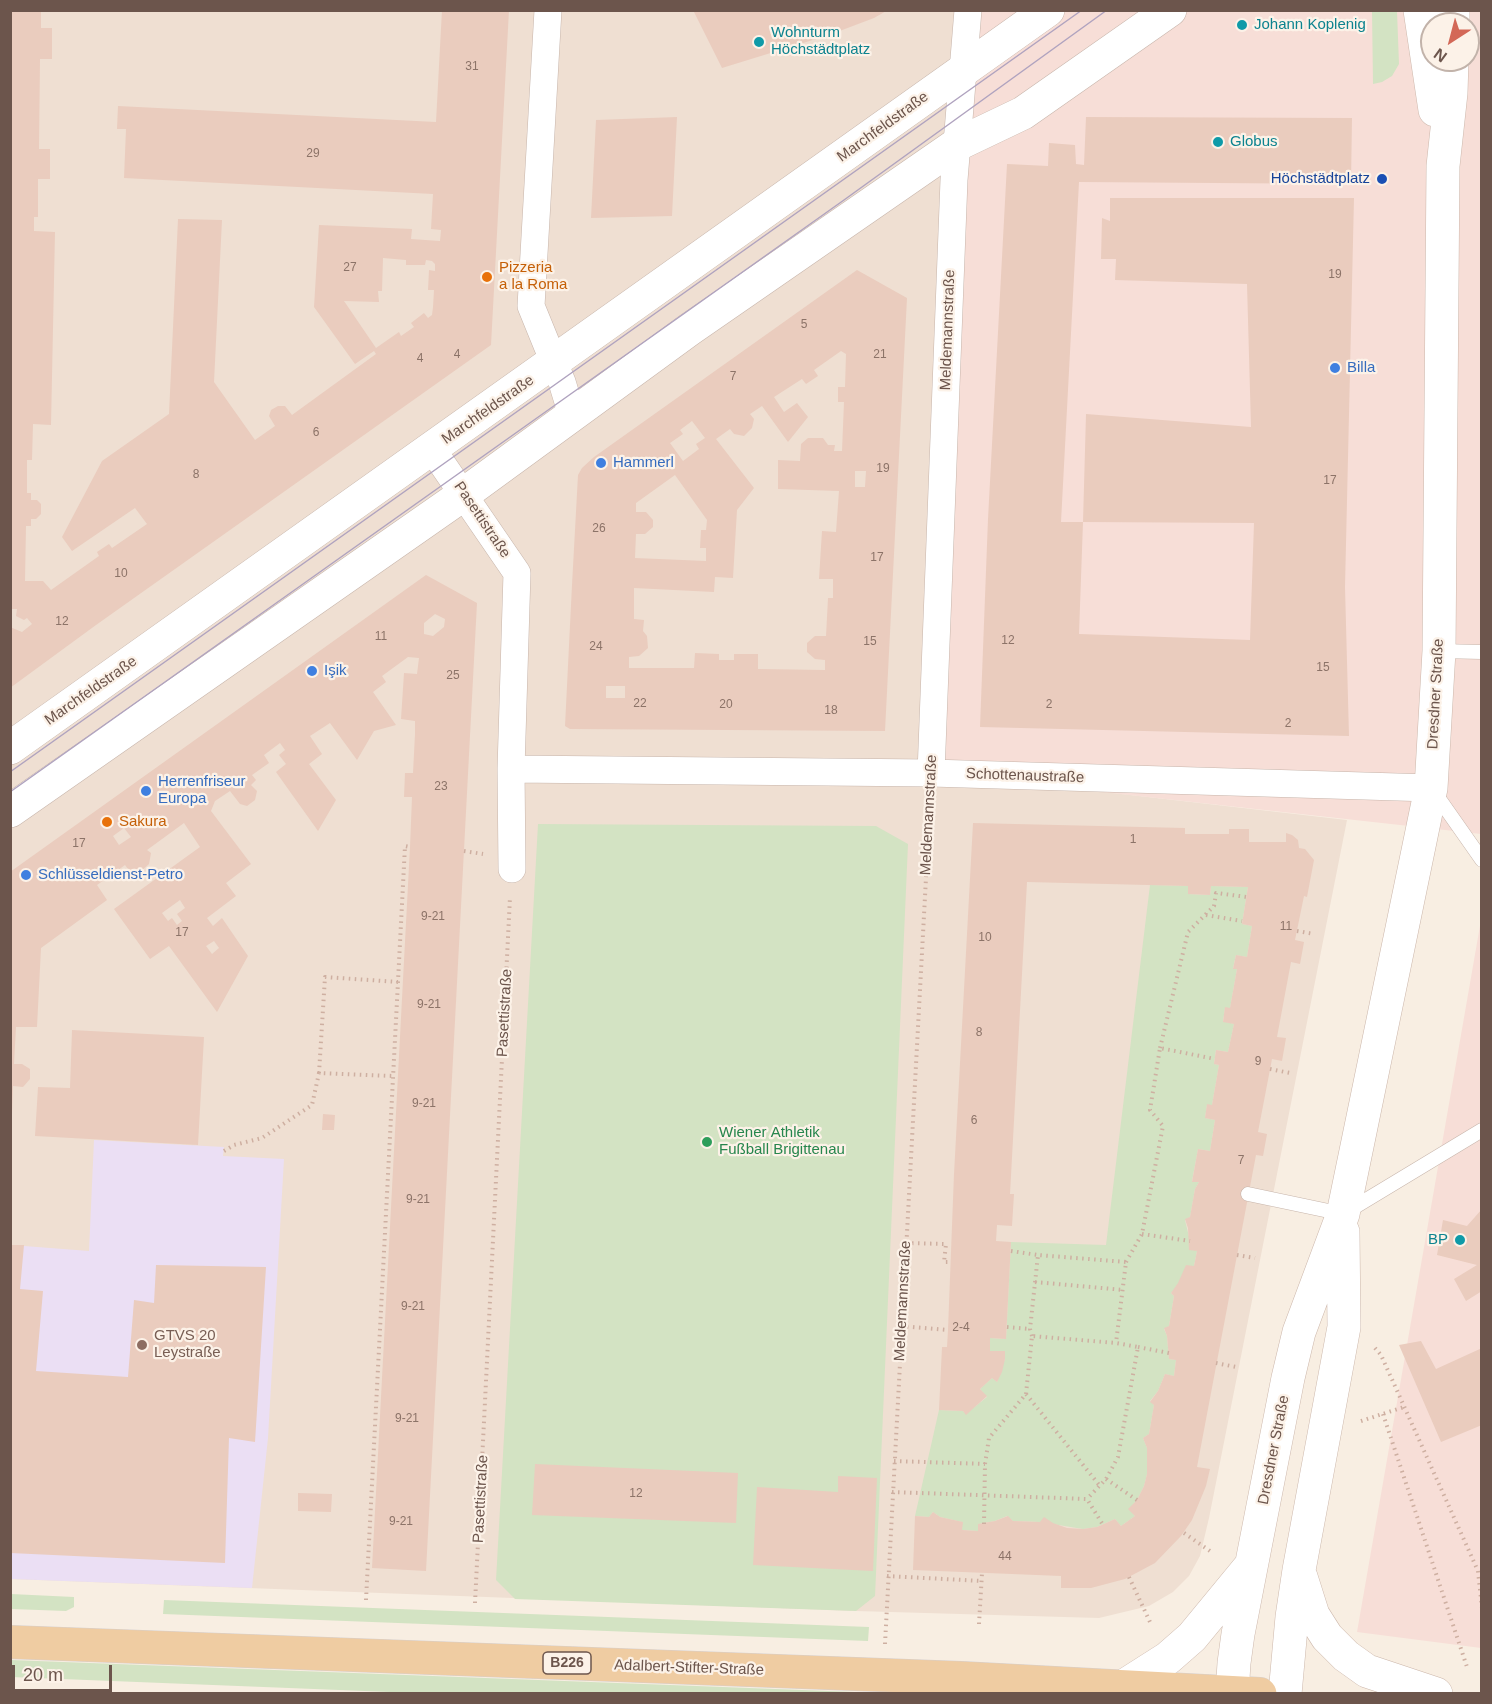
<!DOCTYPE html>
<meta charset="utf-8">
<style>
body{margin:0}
#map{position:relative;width:1492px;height:1704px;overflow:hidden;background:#f8eee2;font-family:Arial,sans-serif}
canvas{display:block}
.frame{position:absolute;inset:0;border:12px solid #6c554c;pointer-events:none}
.north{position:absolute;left:1420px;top:12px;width:60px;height:60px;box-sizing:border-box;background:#fcf2e8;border:2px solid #c2b3aa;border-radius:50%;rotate:216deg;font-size:16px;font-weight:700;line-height:24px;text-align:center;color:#6c554c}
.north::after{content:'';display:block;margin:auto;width:21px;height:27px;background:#d36857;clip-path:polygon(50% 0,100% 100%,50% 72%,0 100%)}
.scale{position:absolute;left:12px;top:1665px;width:100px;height:27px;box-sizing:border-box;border:3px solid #6c554c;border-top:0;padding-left:8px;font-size:18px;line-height:21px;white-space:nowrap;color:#6c554c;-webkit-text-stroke:4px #fcf2e8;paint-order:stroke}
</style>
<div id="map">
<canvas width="1492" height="1704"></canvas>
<div class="frame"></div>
<div class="north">N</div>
<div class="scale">20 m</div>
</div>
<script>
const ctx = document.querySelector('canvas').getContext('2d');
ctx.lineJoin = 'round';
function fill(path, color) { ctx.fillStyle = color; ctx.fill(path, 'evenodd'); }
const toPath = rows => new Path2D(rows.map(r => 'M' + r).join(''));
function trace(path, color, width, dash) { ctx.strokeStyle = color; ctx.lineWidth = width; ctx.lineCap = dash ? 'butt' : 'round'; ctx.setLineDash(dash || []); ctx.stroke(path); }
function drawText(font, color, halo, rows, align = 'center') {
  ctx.font = font + ' Arial,sans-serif'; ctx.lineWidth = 4.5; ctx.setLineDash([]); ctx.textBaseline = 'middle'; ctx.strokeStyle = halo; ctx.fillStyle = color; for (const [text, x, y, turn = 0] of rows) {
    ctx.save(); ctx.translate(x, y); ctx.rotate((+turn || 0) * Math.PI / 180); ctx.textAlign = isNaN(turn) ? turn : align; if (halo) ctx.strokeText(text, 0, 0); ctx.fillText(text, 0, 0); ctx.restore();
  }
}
fill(toPath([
 [11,11,970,11,931,772,1347,820,1209,1518,1200,1556,1189,1576,1173,1592,1149,1606,1099,1618,856,1611,11,1579]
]), '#efdfd2');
fill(toPath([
 [970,11,1481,11,1481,834,931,773],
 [1432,24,1468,24,1468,60,1432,60],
 [1481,920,1481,1648,1357,1632]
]), '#f7ded7');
fill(toPath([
 [94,1140,224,1147,223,1156,284,1159,268,1438,252,1588,11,1579,11,1245,89,1251]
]), '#ebdff4');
fill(toPath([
 [1372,11,1397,11,1399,64,1392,76,1382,82,1373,84],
 [538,824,876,826,908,844,875,1596,856,1611,515,1599,496,1580],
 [1150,885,1188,886,1188,894,1210,895,1211,886,1248,887,1242,924,1252,926,1247,957,1236,955,1233,968,1237,969,1230,1008,1225,1008,1223,1021,1234,1024,1228,1052,1216,1050,1214,1064,1219,1065,1212,1105,1207,1105,1205,1118,1215,1120,1210,1151,1198,1149,1192,1181,1199,1182,1195,1189,1190,1217,1185,1220,1190,1241,1197,1251,1194,1266,1171,1293,1174,1296,1169,1326,1164,1329,1167,1336,1169,1359,1176,1360,1174,1376,1165,1374,1158,1391,1150,1401,1154,1405,1149,1434,1143,1438,1147,1448,1147,1474,1144,1486,1137,1500,1129,1509,1135,1516,1121,1526,1115,1519,1097,1527,1083,1529,1040,1522,1013,1521,1007,1516,995,1521,979,1524,978,1531,962,1530,962,1522,940,1517,933,1512,929,1517,915,1516,939,1410,963,1411,966,1414,987,1397,980,1389,992,1378,997,1382,1005,1359,1005,1352,990,1351,990,1338,1006,1339,1011,1242,1106,1245],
 [11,1594,74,1597,74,1607,66,1611,11,1609],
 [164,1600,869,1627,868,1641,163,1614],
 [11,1660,881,1693,415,1693,11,1677]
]), '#d3e3c3');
fill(toPath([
 [10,10,41,10,41,28,52,28,52,59,40,59,39,149,50,149,50,179,38,179,38,217,34,217,34,231,55,232,51,425,33,424,32,460,27,460,27,493,31,493,31,500,37,500,41,504,41,514,36,519,31,519,31,526,26,526,25,581,43,581,51,590,99,556,97,552,109,544,112,548,147,524,135,508,72,551,62,537,102,461,169,414,178,219,222,220,214,382,255,440,275,426,269,416,271,410,278,406,285,406,292,415,376,354,374,351,355,364,314,307,319,225,412,229,411,239,440,241,441,230,431,229,433,194,124,178,126,129,117,129,118,106,436,122,442,10,509,10,491,345,96,625,10,688,10,627,22,632,32,624,27,618,24,620,16,616,17,609,10,609],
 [383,258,406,260,406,265,425,265,426,260,432,261,435,264,435,271,429,270,428,290,434,290,433,307,432,315,428,318,424,313,411,323,414,327,401,336,399,332,376,348,344,301,379,302,378,291,382,291],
 [693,10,888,10,874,18,829,35,722,68],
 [677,117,672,216,591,218,596,120],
 [1086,117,1352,118,1351,184,1079,182,1061,522,1083,522,1079,634,1250,640,1254,523,1083,522,1086,414,1251,427,1247,284,1115,280,1116,259,1101,259,1102,218,1110,221,1110,198,1354,198,1345,587,1349,736,980,727,988,519,1007,164,1048,166,1049,143,1075,145,1076,164,1084,165],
 [857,270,907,298,885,731,570,729,565,726,572,585,578,475,582,468,594,457],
 [841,351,846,354,845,387,838,387,838,402,844,402,842,451,834,451,835,445,828,445,823,438,808,438,801,444,800,461,778,460,778,489,839,491,836,532,822,531,819,579,833,579,833,598,828,598,826,636,815,636,807,643,807,652,815,659,825,660,825,670,758,669,758,654,734,654,734,660,719,660,719,654,695,653,694,668,629,668,629,657,639,656,648,648,647,636,643,631,644,620,634,619,634,588,714,592,715,577,733,578,737,510,754,488,716,439,730,429,734,434,744,436,752,428,754,419,750,414,762,406,788,442,808,417,797,403,784,412,774,397,802,379,806,384,818,376,814,370],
 [692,421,705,438,696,444,699,449,683,461,670,443,683,434,680,430],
 [855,471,866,471,865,487,855,487],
 [675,475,707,520,706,530,701,530,700,548,706,548,706,561,635,558,636,534,645,534,653,527,653,520,646,512,636,512,636,503],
 [606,686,625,686,625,698,606,698],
 [426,575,477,603,426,1571,372,1568,410,847,412,797,404,797,405,773,413,773,415,734,415,721,401,719,404,673,417,674,419,658,408,657,382,676,386,682,373,692,396,725,374,731,357,760,330,723,310,736,322,754,309,764,336,800,318,831,276,772,286,764,279,755,285,750,280,743,264,755,269,763,252,775,256,780,251,785,257,791,255,800,247,806,240,804,230,791,215,801,211,811,251,864,226,883,236,896,207,918,213,926,222,918,248,956,217,1012,169,946,150,959,114,909,200,847,184,823,147,850,151,853,149,864,140,872,128,869,125,865,97,885,107,900,41,948,37,1027,16,1027,14,1064,22,1064,30,1069,30,1079,23,1087,13,1086,12,1114,10,1114,10,872],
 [435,614,445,619,444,627,433,636,424,634,424,623],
 [124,828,131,837,119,845,113,836],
 [180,900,185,908,177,914,182,921,177,925,172,918,168,921,162,913],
 [214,941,219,948,212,954,206,946],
 [973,823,1185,828,1185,834,1229,834,1229,829,1249,829,1249,842,1286,842,1286,833,1292,835,1298,840,1299,848,1305,849,1314,860,1307,897,1304,896,1295,940,1304,942,1300,964,1291,962,1277,1037,1286,1038,1282,1061,1272,1059,1258,1132,1267,1134,1263,1156,1256,1155,1197,1467,1210,1469,1206,1486,1192,1520,1181,1536,1155,1563,1125,1579,1091,1588,1061,1588,1061,1576,913,1570,915,1516,929,1517,933,1512,940,1517,963,1522,962,1530,978,1531,978,1524,995,1521,1008,1516,1013,1521,1040,1522,1044,1517,1053,1523,1067,1528,1083,1529,1097,1527,1115,1519,1121,1526,1135,1516,1128,1509,1137,1500,1144,1486,1147,1474,1147,1448,1143,1438,1149,1434,1154,1405,1150,1402,1158,1391,1165,1374,1174,1376,1176,1360,1169,1359,1167,1336,1164,1328,1169,1326,1174,1296,1171,1293,1178,1283,1186,1265,1194,1266,1197,1251,1189,1250,1188,1228,1185,1219,1190,1217,1195,1189,1199,1182,1192,1182,1198,1149,1210,1151,1215,1120,1205,1118,1207,1104,1212,1105,1219,1065,1214,1064,1216,1050,1228,1052,1234,1024,1223,1022,1225,1007,1230,1008,1237,969,1233,969,1236,955,1247,957,1252,926,1242,924,1248,887,1211,886,1210,895,1188,894,1188,886,1027,882,1010,1194,1014,1194,1012,1226,997,1225,996,1241,1011,1242,1006,1339,990,1338,990,1351,1005,1351,1005,1359,1002,1372,997,1382,992,1378,980,1389,987,1396,966,1415,963,1411,939,1410,942,1347,947,1347,948,1330,954,1174],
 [72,1030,204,1037,198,1145,35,1136,38,1087,70,1088],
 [323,1114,335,1115,334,1130,322,1130],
 [1482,1209,1482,1291,1466,1301,1454,1279,1477,1265,1437,1255,1443,1220,1467,1226],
 [10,1245,24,1245,20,1289,43,1291,36,1371,128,1377,134,1300,154,1303,156,1265,266,1267,255,1442,229,1438,225,1563,10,1553],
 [1421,1341,1436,1369,1482,1348,1482,1425,1441,1442,1399,1345],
 [535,1464,738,1473,736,1523,532,1515],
 [838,1476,877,1478,873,1571,753,1565,757,1487,838,1492],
 [298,1493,332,1494,331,1512,298,1511]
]), '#eaccbe');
const service = toPath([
 [1439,651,1482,652],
 [1435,793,1482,860],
 [1248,1194,1343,1214,1482,1130]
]);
const minor = toPath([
 [548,10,531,306,562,382,572,415],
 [432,449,517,573,511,769,512,869],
 [511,769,931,773,1431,788],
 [931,773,954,180,968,10]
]);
const tertiary = toPath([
 [10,748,1048,10],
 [10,811,464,494,690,329,956,145,1023,113,1170,10]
]);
const secondary = toPath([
 [1420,10,1435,110],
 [1453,24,1453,10],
 [1301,1577,1313,1615,1327,1637,1346,1656,1367,1671,1436,1694],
 [1124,1686,1168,1658,1192,1637,1248,1569],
 [1232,1694,1234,1663,1238,1634,1288,1378,1299,1332,1343,1214,1431,788,1439,651,1443,166,1451,93,1452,60],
 [1285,1694,1292,1617,1299,1570,1344,1327,1343,1232]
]);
const primary = toPath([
 [10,1642,961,1678,1260,1694]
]);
trace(service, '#c7b5ab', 15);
trace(minor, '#c7b5ab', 28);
trace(tertiary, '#c7b5ab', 34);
trace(secondary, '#ccb7ab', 34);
trace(primary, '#d6cfcd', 34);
trace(toPath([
 [464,851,483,854],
 [1206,915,1242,921],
 [1297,931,1314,934],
 [1160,1048,1188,932,1214,906,1216,893,1247,897],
 [1270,1069,1290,1073],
 [319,1073,325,977,398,982],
 [224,1151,234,1145,262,1138,312,1105,319,1073,393,1076],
 [1142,1234,1190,1241],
 [906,1243,946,1244,944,1262,951,1262],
 [1011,1251,1038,1255],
 [1237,1255,1255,1258],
 [1126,1262,1142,1234,1163,1126,1150,1110,1160,1048,1215,1059],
 [1035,1282,1124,1290],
 [901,1326,948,1330],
 [1007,1327,1030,1329],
 [1032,1336,1030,1329,1038,1255,1126,1262,1116,1343],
 [1138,1347,1169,1353],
 [1375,1348,1381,1355,1478,1571,1482,1608],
 [1216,1363,1236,1367],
 [1026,1394,1032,1336,1116,1343,1138,1347,1118,1457,1106,1479,1087,1499],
 [1383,1414,1467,1667],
 [1361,1421,1404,1407],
 [894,1461,985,1464],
 [1106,1479,1137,1500],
 [892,1492,1087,1499,1103,1525],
 [984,1524,985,1464,989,1438,1026,1394,1100,1486],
 [1184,1533,1210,1551],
 [887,1576,982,1581],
 [1129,1577,1150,1622],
 [366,1600,405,846,410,847],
 [475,1603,510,897],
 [979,1624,982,1573],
 [885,1644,930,803]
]), '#ceafa1', 4, [1.5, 4.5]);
trace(service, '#fff', 14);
trace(minor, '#fff', 27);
trace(tertiary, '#fff', 33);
trace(secondary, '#fff', 33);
trace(primary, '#efcca2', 33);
trace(toPath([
 [10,772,1082,10],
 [10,792,844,200,1107,10]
]), '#b0a3bf', 1.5);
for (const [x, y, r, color] of [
 [1242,25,6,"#0f9aa8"],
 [759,42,6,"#0f9aa8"],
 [1218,142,6,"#0f9aa8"],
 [1382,179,6,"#1a4fb4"],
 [487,277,6,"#e8710a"],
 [1335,368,6,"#3f7fe0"],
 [601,463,6,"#3f7fe0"],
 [312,671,6,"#3f7fe0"],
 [146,791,6,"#3f7fe0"],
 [107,822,6,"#e8710a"],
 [26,875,6,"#3f7fe0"],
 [707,1142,6,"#2e9e5b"],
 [1460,1240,6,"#0f9aa8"],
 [142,1345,6,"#8d6e63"]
]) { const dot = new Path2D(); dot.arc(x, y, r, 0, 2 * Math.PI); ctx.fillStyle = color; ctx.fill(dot); trace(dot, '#fcf2e8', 2); }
drawText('12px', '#8c7368', null, [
 ["31",472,67],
 ["29",313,154],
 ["27",350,268],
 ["19",1335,275],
 ["5",804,325],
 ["4",457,355],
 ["21",880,355],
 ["4",420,359],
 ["7",733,377],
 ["6",316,433],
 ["19",883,469],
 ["8",196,475],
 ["17",1330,481],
 ["26",599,529],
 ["17",877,558],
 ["10",121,574],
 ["12",62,622],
 ["11",381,637],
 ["12",1008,641],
 ["15",870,642],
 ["24",596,647],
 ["15",1323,668],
 ["25",453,676],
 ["22",640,704],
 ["20",726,705],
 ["2",1049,705],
 ["18",831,711],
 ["2",1288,724],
 ["23",441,787],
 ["1",1133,840],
 ["17",79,844],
 ["9-21",433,917],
 ["11",1286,927],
 ["17",182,933],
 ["10",985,938],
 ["9-21",429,1005],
 ["8",979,1033],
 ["9",1258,1062],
 ["9-21",424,1104],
 ["6",974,1121],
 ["7",1241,1161],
 ["9-21",418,1200],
 ["9-21",413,1307],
 ["2-4",961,1328],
 ["9-21",407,1419],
 ["12",636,1494],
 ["9-21",401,1522],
 ["44",1005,1557]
]);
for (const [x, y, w] of [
 [567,1663,48]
]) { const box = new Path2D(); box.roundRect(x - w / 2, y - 11, w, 22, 4.5); ctx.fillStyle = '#fcf2e8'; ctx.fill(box); trace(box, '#6c554c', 1.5); }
drawText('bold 14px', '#6c554c', null, [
 ["B226",567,1663]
]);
drawText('15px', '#0d838f', '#fcf2e8', [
 ["Johann Koplenig",1254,25],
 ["Wohnturm",771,33],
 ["Höchstädtplatz",771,50],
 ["Globus",1230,142],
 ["BP",1448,1240,"right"]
], 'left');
drawText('15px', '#6c554c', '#fcf2e8', [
 ["Marchfeldstraße",883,127,-36],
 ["Meldemannstraße",948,330,-88],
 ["Marchfeldstraße",488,410,-35],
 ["Pasettistraße",482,520,56],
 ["Marchfeldstraße",91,691,-35],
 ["Dresdner Straße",1436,694,-87],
 ["Schottenaustraße",1025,776,2],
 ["Meldemannstraße",929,815,-87],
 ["Pasettistraße",505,1013,-87],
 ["Meldemannstraße",903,1301,-87],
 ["Dresdner Straße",1274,1450,-79],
 ["Pasettistraße",481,1499,-87],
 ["Adalbert-Stifter-Straße",689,1668,2]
]);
drawText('15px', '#164399', '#fcf2e8', [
 ["Höchstädtplatz",1370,179]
], 'right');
drawText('15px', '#c56008', '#fcf2e8', [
 ["Pizzeria",499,268],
 ["a la Roma",499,285],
 ["Sakura",119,822]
], 'left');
drawText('15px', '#366cbe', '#fcf2e8', [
 ["Billa",1347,368],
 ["Hammerl",613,463],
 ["Işik",324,671],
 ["Herrenfriseur",158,782],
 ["Europa",158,799],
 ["Schlüsseldienst-Petro",38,875]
], 'left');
drawText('15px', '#27864d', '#fcf2e8', [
 ["Wiener Athletik",719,1133],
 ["Fußball Brigittenau",719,1150]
], 'left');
drawText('15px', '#785e54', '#fcf2e8', [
 ["GTVS 20",154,1336],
 ["Leystraße",154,1353]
], 'left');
</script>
